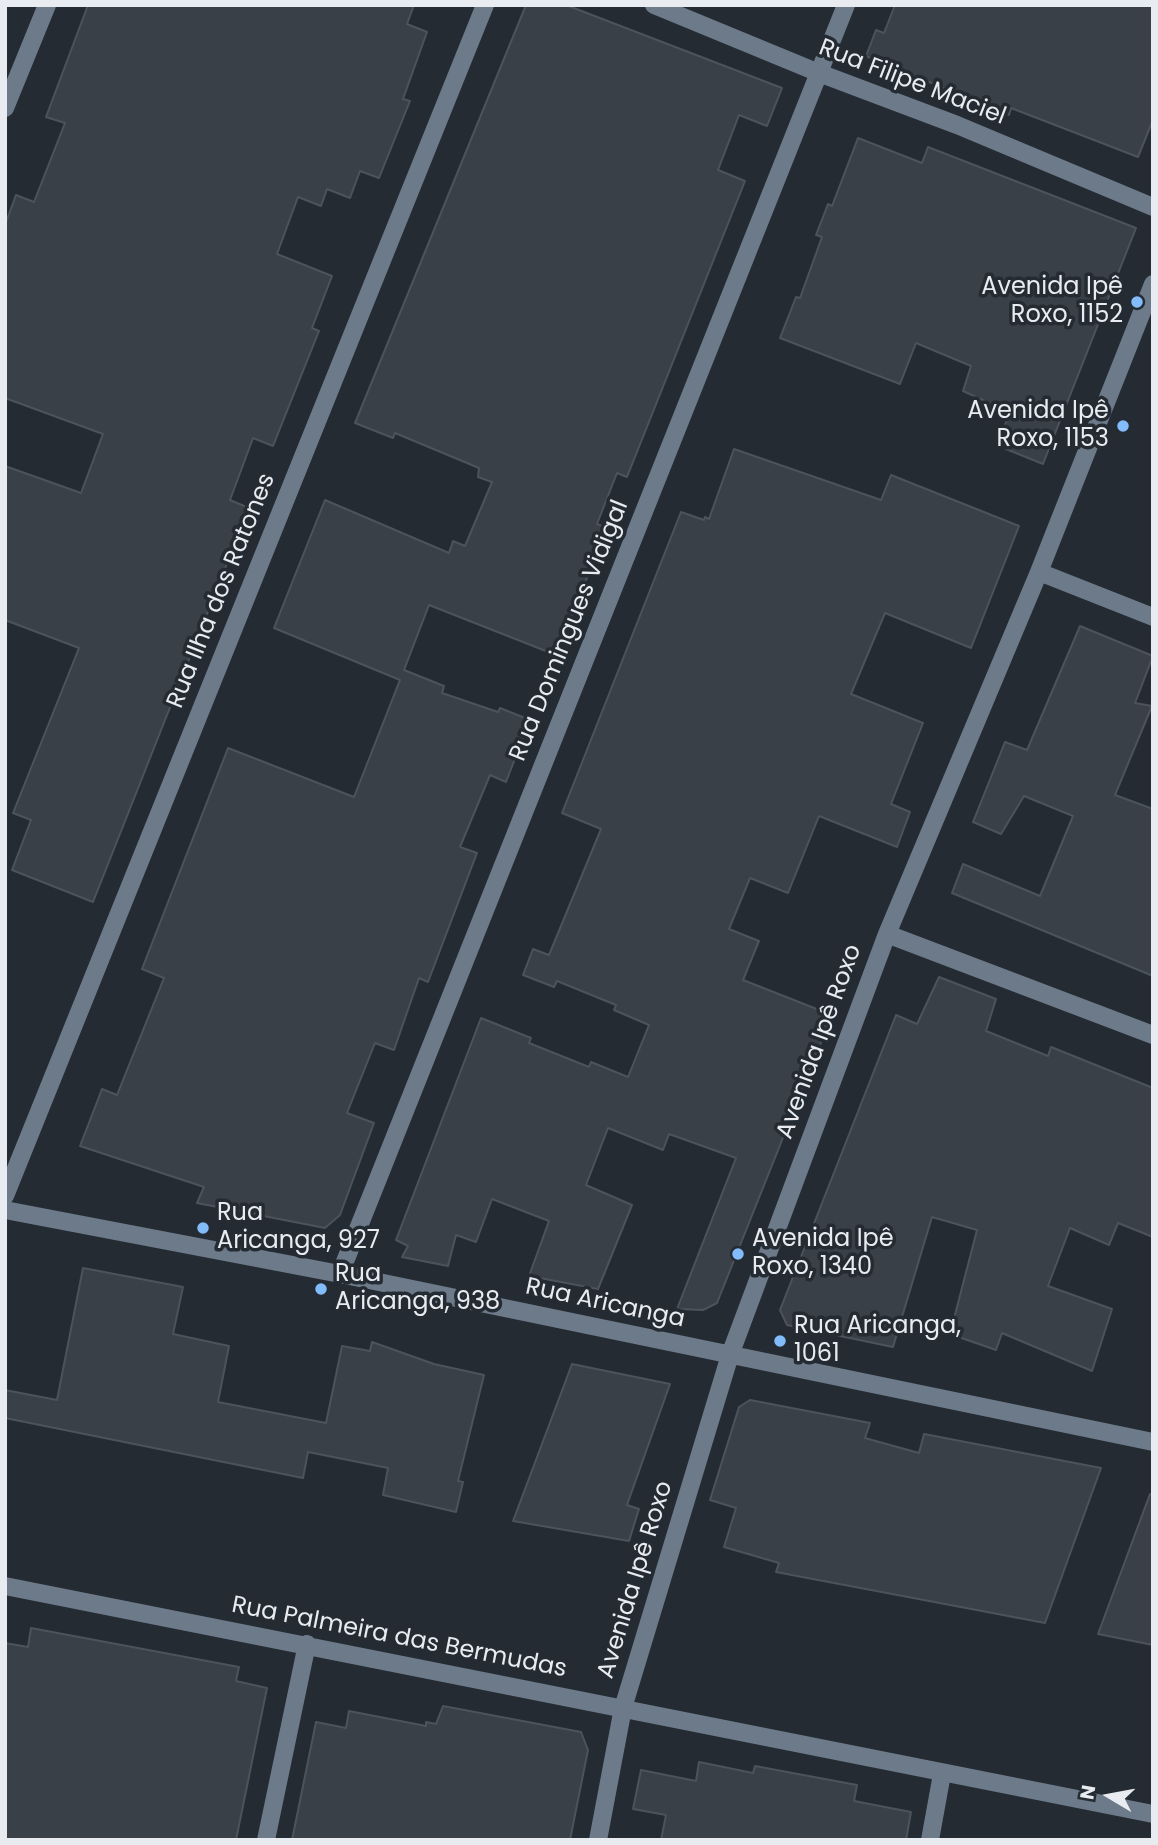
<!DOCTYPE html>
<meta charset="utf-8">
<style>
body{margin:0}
#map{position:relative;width:1158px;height:1845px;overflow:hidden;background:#242b33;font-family:Poppins,sans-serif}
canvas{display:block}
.frame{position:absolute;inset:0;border:7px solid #e8ecf1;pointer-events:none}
.north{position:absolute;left:1074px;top:1761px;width:70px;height:70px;-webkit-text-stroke:5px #242b33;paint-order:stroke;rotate:280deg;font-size:19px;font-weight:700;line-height:28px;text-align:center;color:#e8ecf1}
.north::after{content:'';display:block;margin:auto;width:24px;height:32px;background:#e8ecf1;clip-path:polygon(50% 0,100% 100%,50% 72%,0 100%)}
</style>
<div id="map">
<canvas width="1158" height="1845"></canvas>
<div class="frame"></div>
<div class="north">N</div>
</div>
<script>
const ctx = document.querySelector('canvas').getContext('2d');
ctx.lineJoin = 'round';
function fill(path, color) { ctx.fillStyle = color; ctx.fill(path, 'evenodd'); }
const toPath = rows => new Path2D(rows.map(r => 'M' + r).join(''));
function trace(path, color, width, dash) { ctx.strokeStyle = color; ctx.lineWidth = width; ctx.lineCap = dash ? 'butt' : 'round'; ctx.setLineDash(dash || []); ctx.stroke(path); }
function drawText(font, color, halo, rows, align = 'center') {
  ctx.font = font + ' Poppins,sans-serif'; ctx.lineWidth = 7; ctx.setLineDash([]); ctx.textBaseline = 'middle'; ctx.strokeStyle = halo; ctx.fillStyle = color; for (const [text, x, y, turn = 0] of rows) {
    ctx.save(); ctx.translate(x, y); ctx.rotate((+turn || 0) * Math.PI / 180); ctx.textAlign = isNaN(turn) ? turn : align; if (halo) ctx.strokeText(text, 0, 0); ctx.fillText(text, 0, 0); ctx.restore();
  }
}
const building = toPath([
 [88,5,414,5,407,24,427,32,403,99,410,101,379,178,360,171,350,198,327,189,321,206,298,197,277,254,332,276,312,328,319,331,273,446,253,438,230,500,249,508,93,902,12,870,31,820,13,813,79,648,5,620,5,466,81,493,103,434,5,398,5,225,16,195,34,202,65,123,46,117,88,5],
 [526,5,566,5,782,88,767,126,739,115,718,170,745,181,627,477,617,473,597,524,607,528,556,655,429,605,404,670,444,686,442,693,498,712,500,708,530,720,506,782,490,775,460,847,477,853,428,982,419,978,394,1050,375,1043,347,1113,374,1123,340,1215,325,1228,197,1203,204,1187,80,1146,102,1089,117,1095,164,978,142,969,228,748,354,797,400,680,274,628,325,500,449,553,453,541,465,546,492,482,478,477,479,468,395,433,393,438,355,423,526,5],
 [895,5,1153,5,1153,120,1138,157,1011,108,1009,115,866,56,876,30,884,33,895,5],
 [858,138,922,163,928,147,1136,228,1043,464,1006,449,1014,431,1004,427,1008,417,983,406,985,401,963,391,971,366,916,343,900,384,780,338,796,297,800,298,822,237,816,235,828,204,832,206,858,138],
 [734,449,881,500,891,475,1019,526,971,648,885,613,851,694,923,723,891,804,910,812,897,847,819,816,788,893,750,878,729,929,759,941,743,980,832,1015,717,1303,703,1310,677,1309,736,1158,669,1134,663,1150,608,1128,586,1185,632,1205,598,1289,529,1276,549,1221,492,1199,476,1242,456,1235,448,1266,402,1257,408,1246,396,1240,481,1018,531,1038,529,1043,589,1067,591,1062,628,1077,649,1025,614,1010,616,1005,557,981,554,987,523,975,533,949,549,955,601,829,562,813,681,512,704,520,705,517,709,519,734,449],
 [1080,626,1153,656,1135,703,1152,706,1115,795,1153,809,1153,976,952,893,963,864,1040,896,1073,816,1024,796,1001,834,973,822,1005,742,1027,750,1080,626],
 [939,977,996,999,986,1031,1048,1056,1051,1047,1153,1088,1153,1237,1118,1223,1109,1245,1070,1228,1048,1286,1112,1309,1092,1371,1002,1333,996,1350,950,1334,977,1230,932,1217,893,1347,787,1325,780,1310,896,1015,917,1024,939,977],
 [83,1268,183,1287,173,1334,229,1346,218,1402,326,1423,342,1346,370,1351,372,1342,434,1364,484,1375,458,1481,463,1482,456,1512,383,1495,388,1468,308,1452,303,1478,5,1418,5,1390,57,1400,83,1268],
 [572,1364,670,1384,627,1505,639,1509,629,1541,513,1521,572,1364],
 [750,1400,870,1423,865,1438,919,1453,924,1434,1101,1468,1045,1623,776,1572,779,1563,724,1547,736,1508,710,1500,739,1407,750,1400],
 [1150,1494,1153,1495,1153,1645,1098,1634,1150,1494],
 [31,1628,239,1667,236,1681,267,1688,236,1840,5,1840,5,1643,28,1647,31,1628],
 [443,1706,581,1732,588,1750,570,1840,292,1840,316,1722,346,1728,349,1711,426,1726,426,1722,436,1724,443,1706],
 [699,1762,753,1773,755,1766,857,1785,854,1801,911,1812,906,1840,661,1840,666,1815,633,1809,641,1770,696,1781,699,1762]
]);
fill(building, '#394048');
trace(building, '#4c535c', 2);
trace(toPath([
 [654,5,819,73,957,125,1153,207],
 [5,108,47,5],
 [1039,572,1153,617],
 [887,934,1153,1035],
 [5,1196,485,5],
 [5,1210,340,1274,1153,1442],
 [340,1274,846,5],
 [5,1586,1153,1814],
 [266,1840,307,1644],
 [598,1840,623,1708,730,1355,887,934,1039,572,1153,284],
 [930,1840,942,1774]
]), '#6c7a89', 18);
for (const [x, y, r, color] of [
 [1137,302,7,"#83bcfb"],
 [1123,426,7,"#83bcfb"],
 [203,1228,7,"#83bcfb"],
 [738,1254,7,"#83bcfb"],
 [321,1289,7,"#83bcfb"],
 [780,1341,7,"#83bcfb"]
]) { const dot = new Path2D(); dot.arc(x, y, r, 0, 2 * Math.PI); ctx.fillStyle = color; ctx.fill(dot); trace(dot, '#242b33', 2.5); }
drawText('24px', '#e8ecf1', '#242b33', [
 ["Rua Filipe Maciel",912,83,21],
 ["Rua Ilha dos Ratones",222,591,-68],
 ["Rua Domingues Vidigal",570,631,-68],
 ["Avenida Ipê Roxo",820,1042,-70],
 ["Rua Aricanga",605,1304,12],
 ["Avenida Ipê Roxo",636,1580,-73],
 ["Rua Palmeira das Bermudas",399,1638,11]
]);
drawText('24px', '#e8ecf1', '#242b33', [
 ["Avenida Ipê",1123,288,"right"],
 ["Roxo, 1152",1123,316,"right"],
 ["Avenida Ipê",1109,412,"right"],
 ["Roxo, 1153",1109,440,"right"],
 ["Rua",217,1214],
 ["Aricanga, 927",217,1242],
 ["Avenida Ipê",752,1240],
 ["Roxo, 1340",752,1268],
 ["Rua",335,1275],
 ["Aricanga, 938",335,1303],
 ["Rua Aricanga,",794,1327],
 ["1061",794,1355]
], 'left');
</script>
